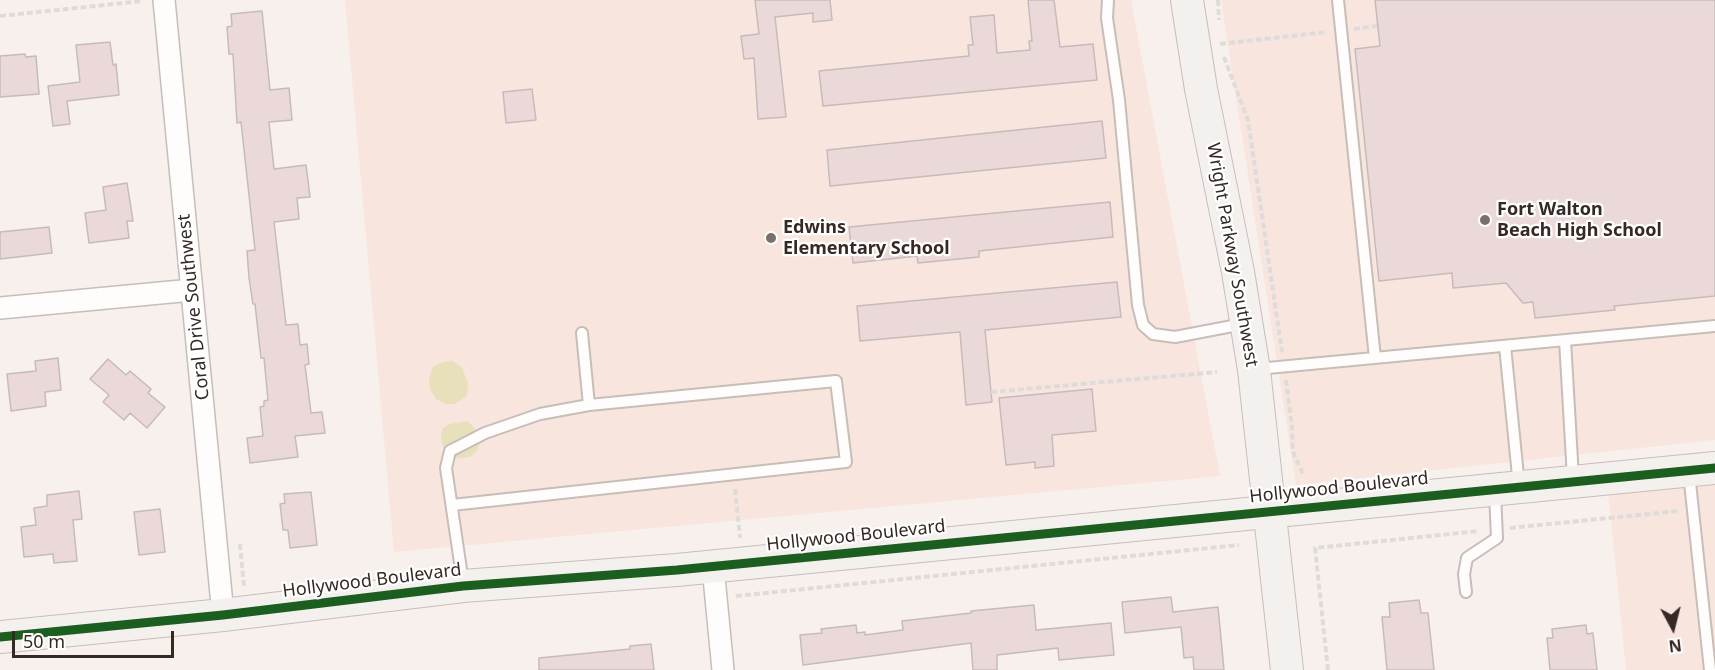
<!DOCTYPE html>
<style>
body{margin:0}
#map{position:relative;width:1715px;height:670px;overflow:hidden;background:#f8f0ed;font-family:"Noto Sans",sans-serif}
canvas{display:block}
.north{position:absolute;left:1643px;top:598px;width:60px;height:60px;-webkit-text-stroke:4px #fff;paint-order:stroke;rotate:173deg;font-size:16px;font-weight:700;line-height:24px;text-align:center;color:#362923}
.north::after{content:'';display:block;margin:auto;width:21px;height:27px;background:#362923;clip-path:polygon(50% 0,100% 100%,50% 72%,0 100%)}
.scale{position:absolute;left:12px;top:631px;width:162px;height:27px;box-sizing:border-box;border:3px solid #362923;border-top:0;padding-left:8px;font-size:18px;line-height:21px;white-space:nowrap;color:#362923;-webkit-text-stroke:4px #fff;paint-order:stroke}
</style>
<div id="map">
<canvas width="1715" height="670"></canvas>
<div class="north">N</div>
<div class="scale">50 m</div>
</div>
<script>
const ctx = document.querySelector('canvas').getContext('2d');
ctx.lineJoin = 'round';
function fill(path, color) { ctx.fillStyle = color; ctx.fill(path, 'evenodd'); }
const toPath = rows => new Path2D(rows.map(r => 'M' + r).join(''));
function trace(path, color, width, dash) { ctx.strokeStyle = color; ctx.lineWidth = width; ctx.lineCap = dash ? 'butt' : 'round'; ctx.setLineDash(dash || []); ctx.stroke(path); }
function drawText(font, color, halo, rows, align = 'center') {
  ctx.font = font + ' "Noto Sans",sans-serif'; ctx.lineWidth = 4.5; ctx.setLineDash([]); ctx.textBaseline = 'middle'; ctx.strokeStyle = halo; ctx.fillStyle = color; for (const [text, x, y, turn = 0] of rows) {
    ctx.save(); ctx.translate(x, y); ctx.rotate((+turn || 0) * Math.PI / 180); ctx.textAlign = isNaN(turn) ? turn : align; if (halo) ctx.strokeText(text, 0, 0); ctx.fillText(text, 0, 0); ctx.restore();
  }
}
fill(toPath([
 [345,0,1131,0,1220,476,394,552],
 [1221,0,1715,0,1715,440,1296,485],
 [1715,481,1715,670,1626,670,1608,491]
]), '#f8e5de');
fill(toPath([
 [453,361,462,368,468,384,467,396,454,404,446,404,436,399,430,389,429,379,433,367,443,362],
 [468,421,479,433,480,442,477,451,470,457,454,459,443,447,441,437,442,429,449,424]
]), '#e7e0ba');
const building = toPath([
 [755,0,830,0,832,20,813,22,813,13,775,17,786,117,758,119,754,58,744,59,741,36,759,34,755,0],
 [1028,0,1054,0,1060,47,1093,44,1097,80,823,106,819,71,969,56,968,45,973,45,970,17,994,15,997,53,1030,50,1029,41,1032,41,1028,0],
 [1375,0,1715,0,1715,296,1614,306,1615,310,1535,318,1533,302,1523,303,1506,283,1453,288,1452,273,1379,281,1355,49,1380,46,1375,0],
 [262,11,270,90,289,88,292,120,269,122,274,169,306,165,310,197,297,198,299,219,274,222,286,325,298,324,300,345,307,344,309,364,305,365,311,413,322,412,325,433,295,436,298,457,250,463,247,438,263,436,260,407,264,406,264,401,268,400,264,358,261,358,255,304,253,304,249,278,247,251,255,250,241,122,237,123,233,54,229,54,227,27,232,26,231,14,262,11],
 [110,42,113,65,116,64,119,95,67,101,70,124,53,126,48,86,80,82,76,45,110,42],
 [25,54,26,57,36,56,39,94,0,97,0,56,25,54],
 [532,89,536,120,506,123,503,92,532,89],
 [1102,121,1106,158,830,186,827,150,1102,121],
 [127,183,133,221,127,221,129,238,89,243,85,213,106,210,103,187,127,183],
 [1110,202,1113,237,979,251,979,257,918,263,917,256,853,263,849,227,1110,202],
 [49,227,52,253,0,259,0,232,49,227],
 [1117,282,1121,317,985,330,992,402,966,405,960,332,860,341,857,306,1117,282],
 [58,358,61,390,45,392,46,406,11,411,7,374,36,371,35,361,58,358],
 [108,359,126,375,130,371,151,389,148,393,165,407,147,428,130,413,124,420,103,402,109,395,90,379,108,359],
 [1092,389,1096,431,1052,435,1054,466,1035,468,1035,462,1006,465,999,398,1092,389],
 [79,491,82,519,73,520,77,561,54,563,53,554,24,557,21,527,36,525,34,508,47,506,47,495,79,491],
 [311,492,317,545,290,548,288,530,283,530,280,504,285,503,284,494,311,492],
 [160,509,165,552,139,555,134,512,160,509],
 [1171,597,1173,612,1218,607,1224,670,1194,670,1193,657,1184,658,1181,627,1125,633,1122,602,1171,597],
 [1419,600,1421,613,1428,613,1434,670,1387,670,1382,617,1390,617,1389,603,1419,600],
 [1034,605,1036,630,1111,623,1114,655,1059,660,1058,648,997,655,997,670,973,670,971,643,803,665,800,635,822,633,821,629,856,625,857,633,865,632,865,635,903,630,902,621,971,613,971,611,1034,605],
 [1586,625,1587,634,1593,633,1597,670,1550,670,1547,638,1553,638,1552,629,1586,625],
 [651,644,654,670,539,670,539,658,630,649,630,646,651,644]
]);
fill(building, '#ebd9da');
trace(building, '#c5bbba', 1.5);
const lane = toPath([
 [1108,0,1107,18,1119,100,1138,305,1143,325,1153,334,1175,337,1243,324],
 [1338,0,1375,358],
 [582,333,589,405],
 [1565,340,1573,478],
 [1505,346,1519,486],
 [1257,369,1715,326],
 [1689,473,1710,670],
 [452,505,846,462,836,381,589,405,540,414,485,433,450,451,446,468,463,583],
 [1466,592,1464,574,1467,558,1497,538,1495,493]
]);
const street = toPath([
 [164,0,223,615],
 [0,308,192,290],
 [713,567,723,670]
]);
const secondary = toPath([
 [1187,0,1201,89,1238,272,1254,370,1287,670],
 [0,637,223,615,463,586,677,570,1715,468]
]);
trace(lane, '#c7bdb9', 14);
trace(street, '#c7bdb9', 24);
trace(secondary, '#c7bdb9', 34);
trace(toPath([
 [1218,0,1219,20],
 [0,16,143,1],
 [1354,29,1377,26],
 [1220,44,1326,32],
 [1224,57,1248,120,1282,352],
 [1286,380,1292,427,1293,452,1303,474],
 [991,392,1217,372],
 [735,489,740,538],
 [1510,528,1678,511],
 [240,544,244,586],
 [736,596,1239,545],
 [1328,670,1315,548,1479,531]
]), '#dedcda', 4, [6, 3]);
trace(lane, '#fefdfc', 10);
trace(street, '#fefdfc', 21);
trace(secondary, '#f4f0ed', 32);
trace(toPath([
 [0,637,223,615,463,586,677,570,1715,468]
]), '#1b5e20', 9);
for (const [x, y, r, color] of [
 [1485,220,6,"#7a6f6a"],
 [771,238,6,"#7a6f6a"]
]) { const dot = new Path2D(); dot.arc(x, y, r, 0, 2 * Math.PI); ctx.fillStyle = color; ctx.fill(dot); trace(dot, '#fff', 2); }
drawText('bold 18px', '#362923', '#fff', [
 ["Fort Walton",1497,210],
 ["Beach High School",1497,231],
 ["Edwins",783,228],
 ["Elementary School",783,249]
], 'left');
drawText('18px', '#362923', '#fff', [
 ["Wright Parkway Southwest",1232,255,80],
 ["Coral Drive Southwest",194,307,-96],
 ["Hollywood Boulevard",1339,488,-6],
 ["Hollywood Boulevard",856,536,-6],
 ["Hollywood Boulevard",372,581,-7]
]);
</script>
